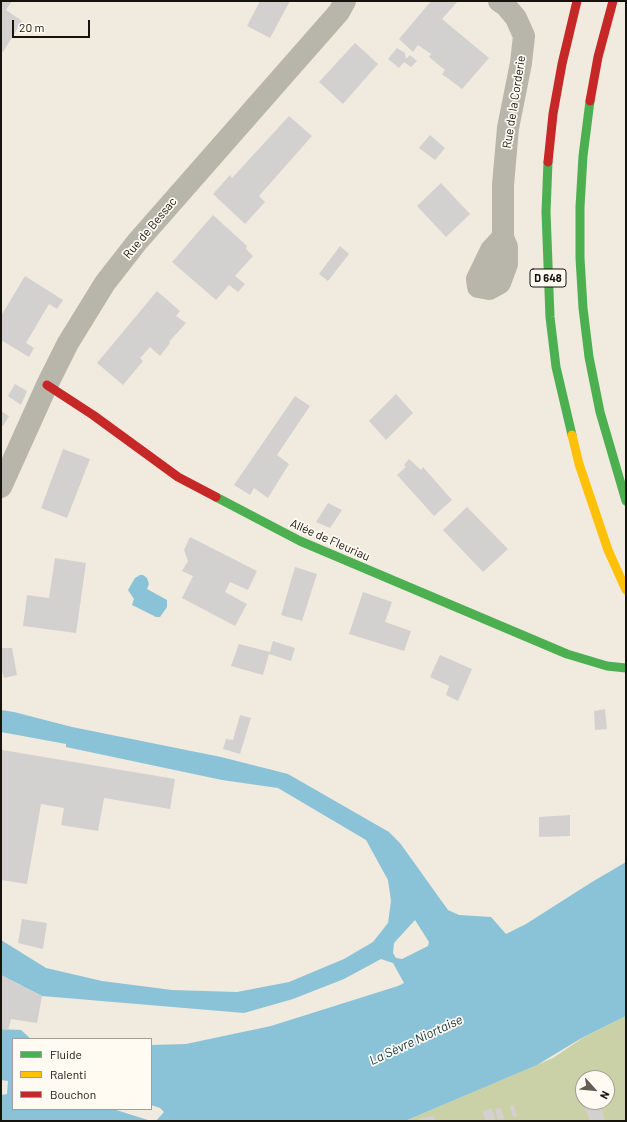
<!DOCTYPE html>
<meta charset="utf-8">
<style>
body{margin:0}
#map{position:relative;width:627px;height:1122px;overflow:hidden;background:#f0eadf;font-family:Barlow,sans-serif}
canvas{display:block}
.frame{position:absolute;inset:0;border:2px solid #16130c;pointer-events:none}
.legend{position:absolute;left:12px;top:1038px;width:140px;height:72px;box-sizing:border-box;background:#fffbf2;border:1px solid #a29e96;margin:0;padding:5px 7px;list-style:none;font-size:12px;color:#16130c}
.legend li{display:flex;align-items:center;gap:8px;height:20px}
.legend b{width:20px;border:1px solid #a29e96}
.north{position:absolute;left:575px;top:1070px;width:40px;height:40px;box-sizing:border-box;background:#fffbf2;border:1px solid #a29e96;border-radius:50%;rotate:117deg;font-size:11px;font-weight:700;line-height:16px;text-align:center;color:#16130c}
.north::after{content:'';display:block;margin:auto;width:14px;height:18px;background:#625e56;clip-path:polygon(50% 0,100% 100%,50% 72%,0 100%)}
.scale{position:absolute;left:12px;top:20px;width:78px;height:18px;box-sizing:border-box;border:2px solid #16130c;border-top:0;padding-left:5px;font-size:12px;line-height:14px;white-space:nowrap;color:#16130c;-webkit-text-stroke:3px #fffbf2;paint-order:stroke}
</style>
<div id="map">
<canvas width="627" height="1122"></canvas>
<div class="frame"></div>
<ul class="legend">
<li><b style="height:5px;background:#4caf50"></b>Fluide</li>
<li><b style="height:5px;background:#ffc107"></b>Ralenti</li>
<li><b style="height:5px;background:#c62828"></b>Bouchon</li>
</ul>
<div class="north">N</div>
<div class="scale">20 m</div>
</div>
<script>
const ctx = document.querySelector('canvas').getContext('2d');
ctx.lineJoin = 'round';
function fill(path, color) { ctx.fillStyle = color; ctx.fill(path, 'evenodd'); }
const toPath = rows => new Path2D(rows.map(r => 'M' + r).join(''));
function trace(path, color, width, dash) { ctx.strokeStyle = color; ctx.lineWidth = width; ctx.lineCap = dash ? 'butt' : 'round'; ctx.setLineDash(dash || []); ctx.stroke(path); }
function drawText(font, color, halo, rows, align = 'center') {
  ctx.font = font + ' Barlow,sans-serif'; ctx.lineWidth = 3.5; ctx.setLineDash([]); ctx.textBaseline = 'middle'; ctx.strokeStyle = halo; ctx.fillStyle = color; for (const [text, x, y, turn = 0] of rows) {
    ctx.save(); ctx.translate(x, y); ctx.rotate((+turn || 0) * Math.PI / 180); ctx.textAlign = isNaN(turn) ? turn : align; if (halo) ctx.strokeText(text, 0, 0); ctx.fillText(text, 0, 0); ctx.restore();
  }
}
fill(toPath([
 [626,1016,626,1121,405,1121,553,1058,581,1039],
 [583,1078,607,1078,607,1102,583,1102]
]), '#cbd1a6');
fill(toPath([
 [140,575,143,575,147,578,149,584,147,589,167,600,167,607,160,617,156,617,132,605,134,599,128,590,135,578],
 [1,710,14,712,72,727,221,757,288,774,389,832,400,843,448,910,459,915,491,917,506,934,526,924,592,882,626,862,626,1016,580,1039,537,1065,405,1121,156,1121,164,1112,160,1108,151,1105,151,1045,186,1044,271,1026,398,986,404,983,393,963,381,959,344,979,293,999,244,1013,42,996,1,975,1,940,46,968,102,981,172,990,237,992,289,982,344,959,373,942,388,923,391,901,388,880,366,840,278,788,222,780,66,747,66,744,1,732],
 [415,920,429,942,428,946,402,959,396,958,393,953,394,943],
 [1,1029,21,1030,31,1039,13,1039,13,1109,113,1109,151,1121,1,1121,1,1095,7,1094,8,1081,1,1080]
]), '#8ac2d7');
fill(toPath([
 [1,1,12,1,6,10,22,21,3,52,1,50],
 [260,1,290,1,270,38,247,26],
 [431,1,458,1,442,19,489,58,462,89,442,74,445,70,429,57,431,54,418,45,413,52,399,39],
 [355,43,378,64,343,104,319,82],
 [397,48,405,53,406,59,410,55,417,61,411,67,404,62,399,68,388,59],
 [289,116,312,136,259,196,265,202,245,224,213,194,230,175,232,178],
 [430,135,445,148,435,160,419,148],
 [441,183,470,214,446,237,417,206],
 [213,215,247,246,246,249,253,256,235,276,245,284,238,292,229,285,216,300,172,262],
 [340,246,349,254,328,281,319,274],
 [25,276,63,300,57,309,49,304,26,343,34,348,29,357,1,340,1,316],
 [157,291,180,311,176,316,186,323,169,342,170,343,160,356,150,347,140,358,143,361,123,385,97,363],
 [15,384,27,391,21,405,8,396],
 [396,394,413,413,386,440,369,421],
 [295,396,310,406,277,455,289,464,268,498,254,488,250,495,234,485],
 [1,411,9,416,3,426,1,425],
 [63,449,90,459,67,518,41,508],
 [409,459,421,470,423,467,452,500,434,516,397,475,406,467,404,465],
 [328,503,342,510,330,528,316,522],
 [467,507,508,549,483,572,443,530],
 [190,537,257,571,248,590,230,582,225,592,247,604,235,626,182,598,193,576,182,571,188,561,184,550],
 [55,558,86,563,76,633,23,626,27,595,49,598],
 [295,567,317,574,302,621,281,615],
 [363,592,392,602,385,622,411,631,404,651,349,634],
 [273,641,295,648,291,661,269,654,263,675,231,666,239,644,270,652],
 [1,648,12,648,17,675,4,678,1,668],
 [440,655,472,669,458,701,446,695,449,686,430,677],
 [605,709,607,729,595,730,594,711],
 [240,715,251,718,240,754,223,749,226,739,233,740],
 [2,750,175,779,170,809,104,798,98,831,61,825,64,808,41,804,27,884,1,880],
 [570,815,570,836,539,837,539,817],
 [22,919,47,923,43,949,18,943],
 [1,975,42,996,37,1023,11,1019,8,1030,1,1029],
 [595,1102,599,1102,605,1121,590,1121,584,1107],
 [514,1105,517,1116,513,1117,510,1106],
 [492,1108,495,1120,486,1121,482,1112],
 [501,1108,504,1119,498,1120,495,1109],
 [434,1116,436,1121,419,1121,421,1118]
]), '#d3d1d0');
trace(toPath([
 [499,1,505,5,516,18,524,36,521,63,508,128,503,185,503,237,507,247,507,264,500,283,489,289,478,287,477,279,491,250,503,237],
 [1,487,47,385,68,343,105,283,137,242,339,12,345,1]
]), '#b8b5aa', 22);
trace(toPath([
 [590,101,583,156,580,207,580,258,583,308,589,357,600,412,626,501],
 [548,162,546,212,550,317,556,367,572,435],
 [216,497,300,541,567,654,607,666,626,668]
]), '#4caf50', 9);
trace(toPath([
 [572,435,579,464,608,550,626,590]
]), '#ffc107', 9);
trace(toPath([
 [590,101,598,57,613,1],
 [548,162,553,114,562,64,577,1],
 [47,385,93,415,178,477,216,497]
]), '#c62828', 9);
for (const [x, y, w] of [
 [548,278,36]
]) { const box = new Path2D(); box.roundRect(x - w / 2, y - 9, w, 18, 3); ctx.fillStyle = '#fffbf2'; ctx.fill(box); trace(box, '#16130c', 1); }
drawText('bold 11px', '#16130c', null, [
 ["D 648",548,278]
]);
drawText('12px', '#16130c', '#fffbf2', [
 ["Rue de la Corderie",514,102,-81],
 ["Rue de Bessac",150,228,-50],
 ["Allée de Fleuriau",330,540,24]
]);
drawText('italic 13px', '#0b3341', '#fffbf2', [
 ["La Sèvre Niortaise",416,1040,-25]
]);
</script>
